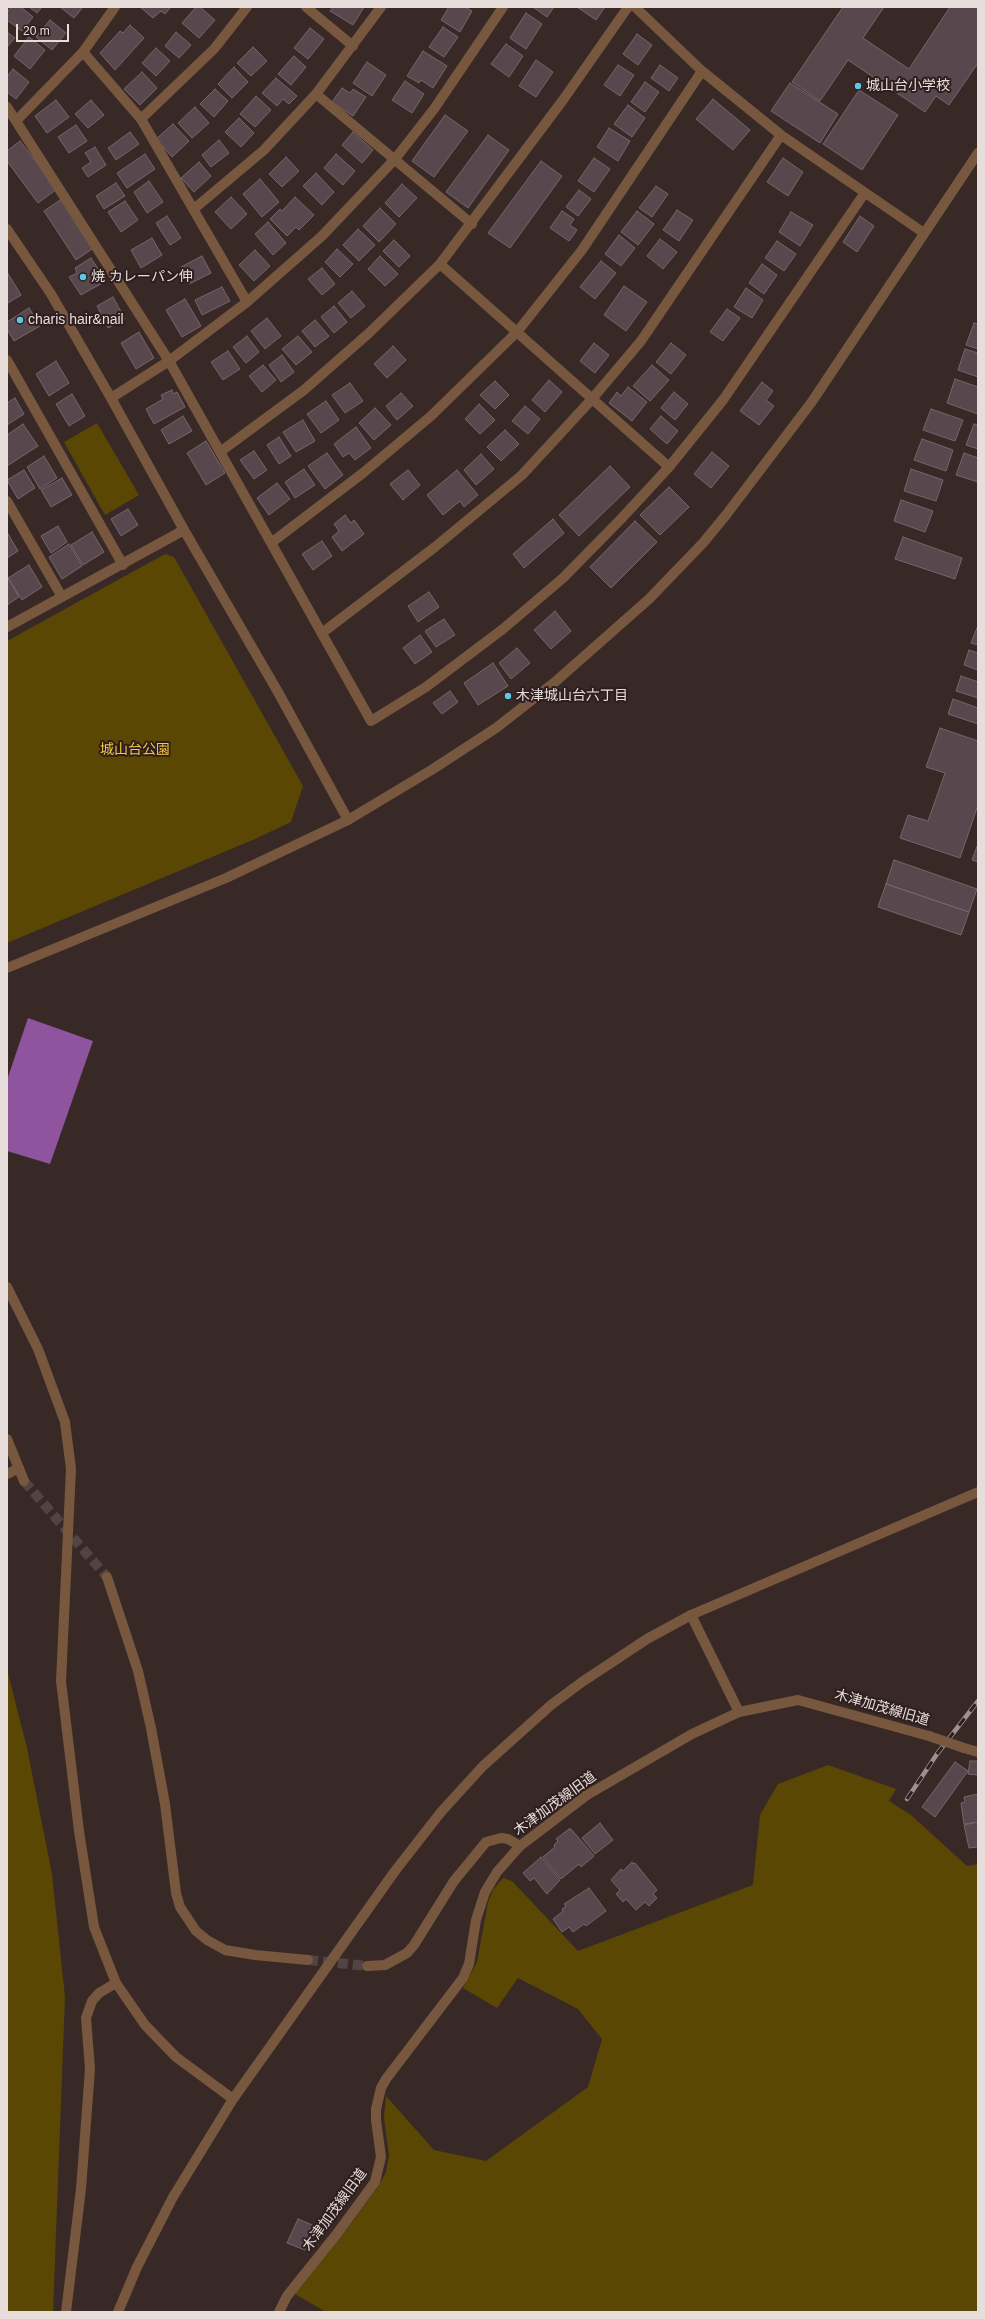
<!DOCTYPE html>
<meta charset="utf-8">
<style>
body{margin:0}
#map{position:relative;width:985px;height:2319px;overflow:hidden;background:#382927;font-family:Arial,sans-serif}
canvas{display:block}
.frame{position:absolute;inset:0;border:8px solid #e7dddb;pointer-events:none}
.scale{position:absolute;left:16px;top:24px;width:53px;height:18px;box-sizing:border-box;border:2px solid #e7dddb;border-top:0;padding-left:5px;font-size:12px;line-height:14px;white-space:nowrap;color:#e7dddb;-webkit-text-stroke:3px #2e1f1e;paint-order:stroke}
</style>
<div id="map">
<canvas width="985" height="2319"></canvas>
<div class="frame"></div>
<div class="scale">20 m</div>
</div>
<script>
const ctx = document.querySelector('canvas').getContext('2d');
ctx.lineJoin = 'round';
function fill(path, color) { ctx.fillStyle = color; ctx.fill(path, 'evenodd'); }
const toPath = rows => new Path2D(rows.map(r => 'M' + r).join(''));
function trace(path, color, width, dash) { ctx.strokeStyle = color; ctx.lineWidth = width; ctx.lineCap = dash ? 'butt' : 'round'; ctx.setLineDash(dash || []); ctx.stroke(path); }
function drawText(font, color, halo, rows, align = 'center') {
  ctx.font = font + ' Arial,"Noto Sans JP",sans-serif'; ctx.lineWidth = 4; ctx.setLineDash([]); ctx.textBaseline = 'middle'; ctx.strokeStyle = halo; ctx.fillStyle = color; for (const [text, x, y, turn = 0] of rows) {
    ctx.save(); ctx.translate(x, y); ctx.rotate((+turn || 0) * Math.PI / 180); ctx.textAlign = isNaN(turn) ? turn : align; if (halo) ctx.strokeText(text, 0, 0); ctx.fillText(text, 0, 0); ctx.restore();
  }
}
fill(toPath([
 [97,423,139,495,105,515,64,442],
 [165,554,174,557,303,786,291,822,255,839,7,943,7,641],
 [7,1669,27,1748,52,1874,65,1997,53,2312,7,2312],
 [828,1765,896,1789,889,1801,911,1815,967,1866,978,1864,978,2312,326,2312,295,2294,344,2233,378,2187,386,2172,389,2155,384,2118,386,2096,434,2150,486,2161,588,2087,602,2039,578,2009,518,1978,497,2008,463,1988,477,1962,488,1902,493,1890,503,1878,512,1881,578,1951,753,1885,760,1815,778,1784]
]), '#5a4704');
fill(toPath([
 [28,1018,93,1041,50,1164,7,1151,7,1080]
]), '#8e549d');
const building = toPath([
 [11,7,21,7,33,17,22,31,7,20,7,12,11,7],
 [29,7,42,7,37,13,29,7],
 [60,7,83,7,74,18,60,7],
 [140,7,171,7,165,14,161,11,153,18,140,7],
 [196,7,200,7,215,20,199,38,182,23,196,7],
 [333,7,364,7,353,25,330,11,333,7],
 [449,7,465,7,472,11,460,32,441,20,449,7],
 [533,7,554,7,547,17,533,7],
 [577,7,605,7,596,20,577,7],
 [843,7,884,7,863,38,909,69,950,7,978,7,978,63,949,105,936,96,925,112,848,60,820,101,792,82,843,7],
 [526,13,542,24,526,49,510,38,526,13],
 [50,20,66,33,52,50,36,37,50,20],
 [130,25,144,38,115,70,100,53,120,31,123,33,130,25],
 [443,27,458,37,444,57,429,47,443,27],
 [310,28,324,39,308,59,294,48,310,28],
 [7,32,15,38,7,47,7,32],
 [176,32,191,45,179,58,165,46,176,32],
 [637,34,652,45,638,65,623,54,637,34],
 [29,37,45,50,30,69,14,56,29,37],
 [506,44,523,56,509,77,491,64,506,44],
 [253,47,267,61,251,76,237,63,253,47],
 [156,48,170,61,156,76,142,63,156,48],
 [423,51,447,66,433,88,421,80,419,83,407,76,423,51],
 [294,56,306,67,291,85,278,74,294,56],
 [536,60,553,72,536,97,519,86,536,60],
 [367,62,386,75,372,96,353,83,367,62],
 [618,65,634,75,620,96,604,85,618,65],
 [660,65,678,78,669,91,651,78,660,65],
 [234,67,248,82,232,98,218,84,234,67],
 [13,69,29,82,16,99,7,92,7,77,13,69],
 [142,72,157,88,140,105,124,89,142,72],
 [276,78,297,96,289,104,283,99,277,106,262,93,276,78],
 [405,81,424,94,412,113,392,100,405,81],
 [645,82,659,92,645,112,631,102,645,82],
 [790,83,838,114,820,143,771,111,790,83],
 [342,88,350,93,353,89,366,97,353,116,332,102,342,88],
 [215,89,228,101,214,117,200,104,215,89],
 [859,90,898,115,862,170,823,144,859,90],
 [256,96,271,110,255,127,240,114,256,96],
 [713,99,750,130,733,150,696,119,713,99],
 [56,100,69,117,47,133,35,116,56,100],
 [91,100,104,115,88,128,75,114,91,100],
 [628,105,645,118,632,137,614,124,628,105],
 [195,107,209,123,192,138,178,123,195,107],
 [445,115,468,131,434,177,412,161,445,115],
 [239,118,254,133,241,147,225,132,239,118],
 [173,124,189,141,172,157,156,139,173,124],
 [76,125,87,141,69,153,58,137,76,125],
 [609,128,630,141,618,161,597,147,609,128],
 [130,132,139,144,116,160,108,148,130,132],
 [353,132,373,150,362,163,342,145,353,132],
 [488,135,509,150,468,208,446,192,488,135],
 [219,140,229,153,211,167,202,155,219,140],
 [20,141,57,189,38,203,7,161,7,151,20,141],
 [95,147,106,165,88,177,82,168,91,162,85,153,95,147],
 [145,154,155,169,127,188,117,173,145,154],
 [336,154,355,171,343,185,324,168,336,154],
 [286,157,299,171,282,187,269,174,286,157],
 [594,158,610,169,594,192,578,181,594,158],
 [783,158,803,172,788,196,767,182,783,158],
 [541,161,562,176,510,248,488,233,541,161],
 [199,162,211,176,194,192,181,178,199,162],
 [316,173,334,192,322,205,303,186,316,173],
 [260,179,279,202,262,217,243,194,260,179],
 [149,181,163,202,147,213,134,192,149,181],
 [116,183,125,196,104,209,96,196,116,183],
 [402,184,417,198,399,217,385,203,402,184],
 [656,186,668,194,652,217,639,208,656,186],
 [579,190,591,199,578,216,566,207,579,190],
 [231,197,247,214,231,229,215,212,231,197],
 [295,197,314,215,299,230,296,227,287,236,270,219,280,209,282,211,295,197],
 [63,198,95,247,76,260,44,211,63,198],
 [125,201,138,220,121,232,108,212,125,201],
 [380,208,396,224,379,242,363,226,380,208],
 [677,210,693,220,679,241,663,230,677,210],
 [562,211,574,219,570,225,577,230,569,241,550,228,562,211],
 [637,211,654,224,638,245,621,232,637,211],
 [791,212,813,225,800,246,779,232,791,212],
 [167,216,181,238,170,245,156,223,167,216],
 [860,216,874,226,857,252,843,242,860,216],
 [268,222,286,243,273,255,255,234,268,222],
 [358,229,375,245,359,261,343,245,358,229],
 [619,235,635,248,621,266,605,254,619,235],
 [152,238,162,255,141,268,131,250,152,238],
 [660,239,677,252,663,269,647,256,660,239],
 [394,240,410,256,399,267,383,251,394,240],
 [777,241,796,254,784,271,765,258,777,241],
 [337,249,353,264,340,277,325,262,337,249],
 [255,250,270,266,254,281,239,265,255,250],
 [202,256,211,273,189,284,181,267,202,256],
 [380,256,398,274,385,286,368,269,380,256],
 [91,258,106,281,81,295,69,277,77,273,75,268,91,258],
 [601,261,616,273,595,299,580,287,601,261],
 [762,264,777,275,764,294,749,283,762,264],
 [322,268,335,284,322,295,308,279,322,268],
 [7,272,21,295,8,303,7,302,7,272],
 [624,286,647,302,626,331,604,315,624,286],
 [222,287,230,301,202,315,195,300,222,287],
 [746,288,763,300,752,318,734,307,746,288],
 [352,291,365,306,351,318,338,303,352,291],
 [113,297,125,319,108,328,97,306,113,297],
 [185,299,201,326,182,337,166,310,185,299],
 [334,306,347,322,334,333,321,317,334,306],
 [29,308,40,326,14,341,7,329,7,322,29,308],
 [727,309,740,318,723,341,710,332,727,309],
 [267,318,281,336,265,349,251,331,267,318],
 [315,320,329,336,315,347,302,331,315,320],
 [974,323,978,324,978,349,966,345,974,323],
 [139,332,154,358,136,369,121,343,139,332],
 [247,336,259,352,246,363,233,347,247,336],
 [298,336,312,352,296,365,282,349,298,336],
 [594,343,609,355,595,373,580,361,594,343],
 [671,343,686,355,671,374,656,362,671,343],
 [393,346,406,360,387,378,374,364,393,346],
 [965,349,978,353,978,377,958,370,965,349],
 [228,351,240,369,223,380,211,362,228,351],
 [282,355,294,372,281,382,269,365,282,355],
 [56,361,69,383,49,396,36,374,56,361],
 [263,365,276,380,262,392,249,376,263,365],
 [652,365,669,380,650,401,633,386,652,365],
 [955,379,978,387,978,414,947,403,955,379],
 [549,380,562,392,545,412,532,400,549,380],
 [495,381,509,395,495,409,480,395,495,381],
 [762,382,773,391,766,400,774,406,759,425,740,411,762,382],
 [350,383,363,401,345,413,332,395,350,383],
 [628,387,647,402,632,421,609,403,617,392,621,396,628,387],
 [172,390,173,394,177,392,185,407,154,424,146,409,163,399,161,395,172,390],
 [674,392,688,404,675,420,661,408,674,392],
 [401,393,413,406,397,420,386,406,401,393],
 [72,394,85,416,69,426,56,404,72,394],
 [15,398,24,414,7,425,7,403,15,398],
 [326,401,339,420,321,433,307,414,326,401],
 [479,404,495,420,480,434,465,419,479,404],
 [525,406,540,419,528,434,512,421,525,406],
 [375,408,391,425,374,440,359,423,375,408],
 [931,409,963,420,955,441,923,430,931,409],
 [183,416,192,431,169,444,161,430,183,416],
 [661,416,678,431,667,444,650,429,661,416],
 [303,420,315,441,296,452,283,432,303,420],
 [23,424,38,446,7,466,7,435,23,424],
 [974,424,978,425,978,449,966,445,974,424],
 [356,427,371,448,355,460,349,453,343,457,334,444,356,427],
 [505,430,519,444,501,461,487,447,505,430],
 [279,437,291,456,279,464,267,445,279,437],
 [922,439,953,450,946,471,914,460,922,439],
 [206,441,225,473,206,485,187,453,206,441],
 [254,451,267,470,254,479,240,460,254,451],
 [712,452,729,466,711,488,694,474,712,452],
 [327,453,343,475,325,489,308,466,327,453],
 [964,453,978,458,978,482,956,475,964,453],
 [481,454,494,469,476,485,464,470,481,454],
 [44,456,57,478,40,489,27,467,44,456],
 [610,466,630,487,579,536,559,515,610,466],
 [304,469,315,485,295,498,285,482,304,469],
 [911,469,943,480,936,501,904,491,911,469],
 [24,470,35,488,18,499,7,480,24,470],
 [408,470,420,485,403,500,390,484,408,470],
 [457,470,478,495,464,507,460,501,443,515,427,495,457,470],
 [62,478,72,495,51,507,41,490,62,478],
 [277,483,290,499,269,515,257,498,277,483],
 [669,487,689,507,660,535,640,515,669,487],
 [901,500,933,511,925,532,894,521,901,500],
 [128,509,138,525,121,536,111,519,128,509],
 [345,515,351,523,354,520,364,534,342,551,332,537,339,531,334,524,345,515],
 [553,519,564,533,524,568,513,554,553,519],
 [635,521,657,542,611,588,590,567,635,521],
 [58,526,67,542,51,553,41,536,58,526],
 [7,532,18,551,7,558,7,532],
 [92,532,104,552,83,565,71,545,92,532],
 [903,537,962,558,955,579,895,559,903,537],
 [322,541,332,556,313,570,302,554,322,541],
 [69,544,82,566,62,579,49,557,69,544],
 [29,565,42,587,22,600,8,578,29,565],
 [7,576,19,597,7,605,7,576],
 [429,592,439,607,418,622,408,606,429,592],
 [555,611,571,631,551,649,534,630,555,611],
 [444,619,455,635,436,647,425,631,444,619],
 [977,628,978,628,978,645,971,643,977,628],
 [420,635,432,652,415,664,403,648,420,635],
 [517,648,530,663,511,679,499,663,517,648],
 [969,650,978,653,978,670,964,665,969,650],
 [493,663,508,686,478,705,464,683,493,663],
 [961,676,978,682,978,698,956,691,961,676],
 [450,691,458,702,442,714,433,703,450,691],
 [953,699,978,708,978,724,948,714,953,699],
 [940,728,978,741,978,805,960,858,900,838,908,815,928,821,945,773,926,767,940,728],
 [978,844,978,862,972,860,978,844],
 [894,860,977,889,969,912,886,884,894,860],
 [886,884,969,912,961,935,878,907,886,884],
 [970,1761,978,1761,978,1775,968,1774,970,1761],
 [955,1762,968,1771,935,1817,922,1807,955,1762],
 [978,1794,978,1822,964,1824,961,1803,965,1802,964,1797,978,1794],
 [978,1822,978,1847,969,1848,964,1825,978,1822],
 [600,1823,613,1840,595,1854,582,1838,600,1823],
 [569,1829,571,1829,594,1856,581,1867,579,1864,561,1879,543,1857,555,1847,554,1845,558,1841,556,1839,569,1829],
 [541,1857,560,1880,547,1894,534,1878,530,1881,523,1873,541,1857],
 [632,1862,633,1864,635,1863,657,1890,653,1894,657,1898,649,1906,645,1902,636,1910,626,1899,623,1902,616,1894,620,1890,611,1880,621,1869,623,1871,632,1862],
 [589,1888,606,1911,586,1926,584,1924,573,1932,569,1927,562,1932,553,1919,563,1911,562,1909,566,1906,564,1904,589,1888],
 [298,2219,315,2226,305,2250,287,2243,298,2219]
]);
fill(building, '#58484e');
trace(building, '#76656c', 1);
trace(toPath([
 [24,1481,107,1577],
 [308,1960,367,1966]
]), '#524442', 10, [10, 5]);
trace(toPath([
 [306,7,353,46],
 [635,7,702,71,781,135,924,233],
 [83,52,141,119,247,302],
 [316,94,472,224],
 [7,107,169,361,371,721,426,687,503,629,563,578,621,519,669,467,723,400,864,194],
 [141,119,214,49,247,7],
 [17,120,83,52,115,7],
 [195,208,264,150,316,94,381,7],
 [440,264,669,467],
 [7,360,123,565],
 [111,398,169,361,247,302,322,236,395,159,434,109,503,7],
 [220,452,304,390,369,333,440,264,563,100,628,7],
 [7,501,62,597],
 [271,543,363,473,431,416,517,332,582,250,702,71],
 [7,627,184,530],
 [322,633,435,547,522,475,592,399,641,341,781,135],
 [7,1439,24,1481],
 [7,1474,19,1468],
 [107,1577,138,1671,151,1728,165,1804,176,1893,180,1907,196,1931,207,1940,225,1950,255,1955,308,1960],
 [691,1615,739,1712],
 [964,1748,978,1752],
 [367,1966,385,1965,407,1953,414,1945,454,1881,486,1842,501,1838,508,1839,520,1846],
 [66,2312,81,2189,90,2069,86,2018,92,2001,99,1993,116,1983],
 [279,2312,287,2296,336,2235,375,2182,381,2157,376,2120,376,2109,381,2088,386,2079,463,1978,469,1964,476,1920,485,1892,497,1872,520,1846,587,1795,692,1734,739,1712,798,1700,929,1736]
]), '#78573f', 10);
trace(toPath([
 [7,229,51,294,111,398,184,530,278,692,348,820],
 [7,968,226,878,348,820,433,769,496,728,555,682,649,599,703,543,726,515,811,403,978,153],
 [7,1287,38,1349,65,1422,71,1469,61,1681,79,1831,94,1927,116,1983,145,2025,176,2057,233,2099],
 [118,2312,137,2267,173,2197,233,2099,395,1871,441,1812,483,1766,551,1705,582,1682,647,1639,691,1615,978,1492]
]), '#78573f', 10);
const rail = toPath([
 [907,1799,937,1754,978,1701]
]);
trace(rail, '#9d918f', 4.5);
trace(rail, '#2e1f1e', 3, [9]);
trace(toPath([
 [929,1736,964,1748]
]), '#78573f', 10);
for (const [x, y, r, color] of [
 [858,86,4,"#5cc7e7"],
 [83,277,4,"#5cc7e7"],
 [20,320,4,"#5cc7e7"],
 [508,696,4,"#5cc7e7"]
]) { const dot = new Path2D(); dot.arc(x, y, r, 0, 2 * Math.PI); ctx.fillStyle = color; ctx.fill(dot); trace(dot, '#2e1f1e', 1.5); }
drawText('14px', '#e7dddb', '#2e1f1e', [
 ["城山台小学校",866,86],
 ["焼 カレーパン伸",91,277],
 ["charis hair&nail",28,320],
 ["木津城山台六丁目",516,696]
], 'left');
drawText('14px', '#f2c739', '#2e1f1e', [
 ["城山台公園",135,750]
]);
drawText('14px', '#e7dddb', '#2e1f1e', [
 ["木津加茂線旧道",882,1708,16],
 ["木津加茂線旧道",555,1804,-36],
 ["木津加茂線旧道",335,2210,-54]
]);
</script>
